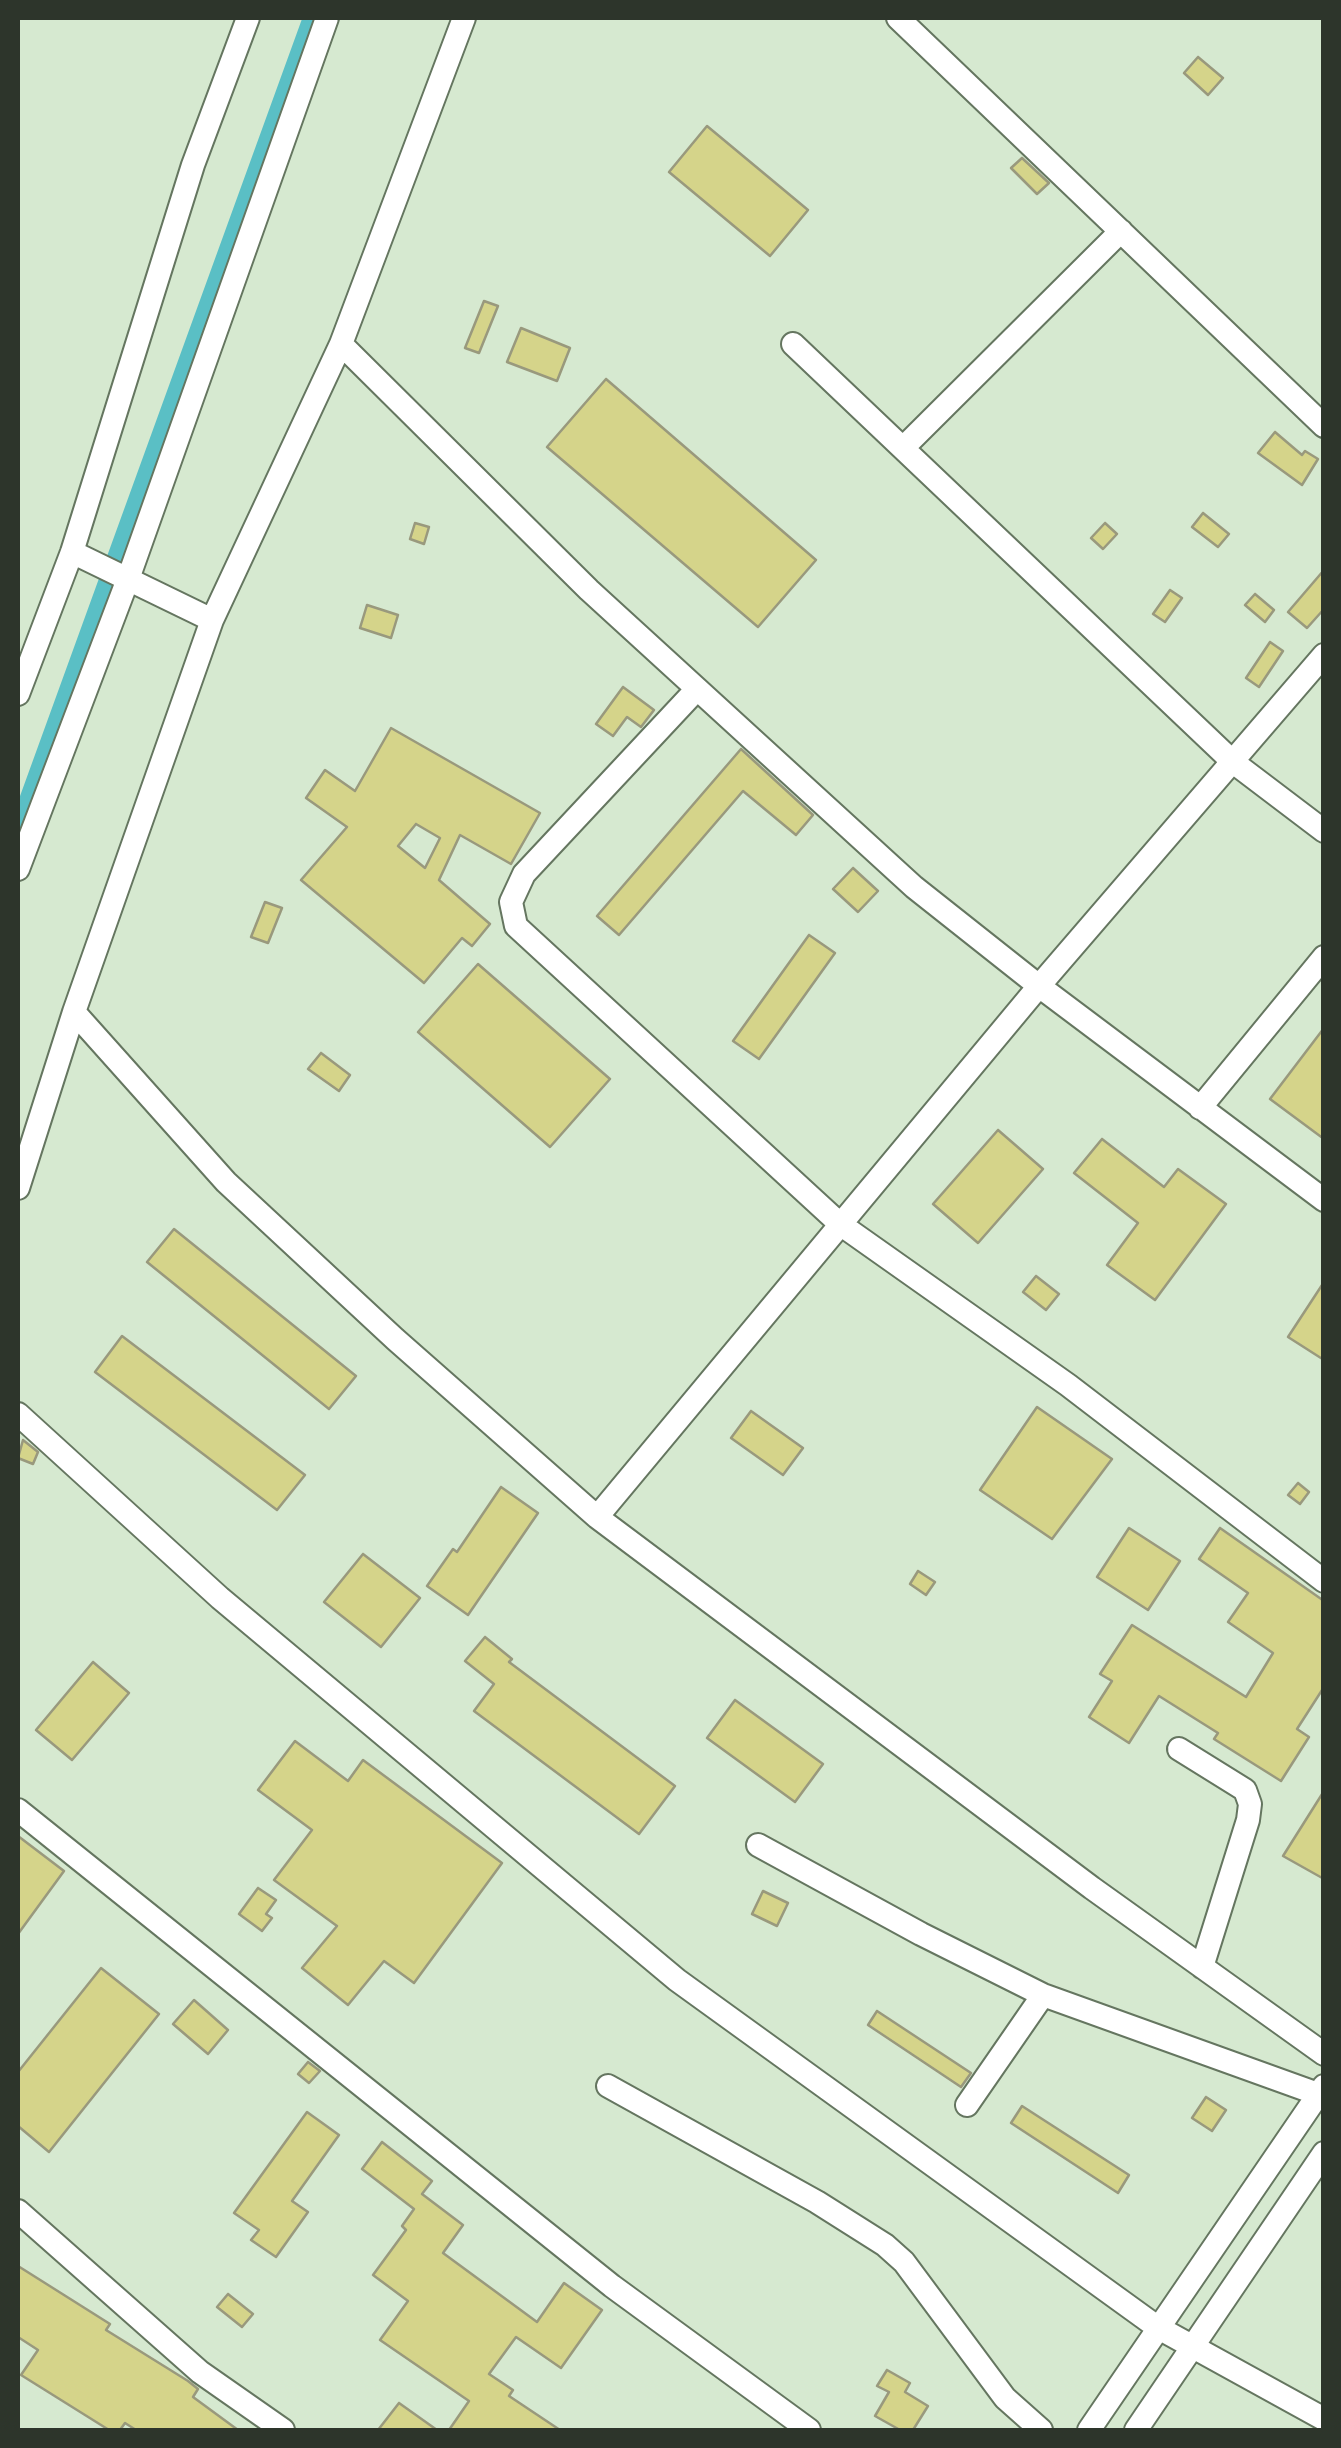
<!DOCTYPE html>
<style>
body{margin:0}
#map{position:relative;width:1341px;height:2448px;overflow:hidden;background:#d6e9d0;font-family:Commissioner,sans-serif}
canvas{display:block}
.frame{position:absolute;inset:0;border:20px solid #2d352b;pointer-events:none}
</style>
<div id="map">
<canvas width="1341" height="2448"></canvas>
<div class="frame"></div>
</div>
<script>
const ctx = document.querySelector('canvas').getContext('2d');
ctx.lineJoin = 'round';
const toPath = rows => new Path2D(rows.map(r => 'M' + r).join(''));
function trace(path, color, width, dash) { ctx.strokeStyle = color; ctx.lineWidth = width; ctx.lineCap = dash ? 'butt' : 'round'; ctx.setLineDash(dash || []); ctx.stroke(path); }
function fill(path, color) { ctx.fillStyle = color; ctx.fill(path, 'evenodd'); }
trace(toPath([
 [18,831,313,18]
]), '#5abfc5', 20);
const building = toPath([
 [1198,57,1223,78,1208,95,1184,73,1198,57],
 [707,126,808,210,770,256,669,172,707,126],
 [1022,158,1049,183,1037,194,1011,168,1022,158],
 [484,301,498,306,479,353,465,348,484,301],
 [521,328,570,348,557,381,507,362,521,328],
 [606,379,816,560,758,627,547,447,606,379],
 [1275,432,1302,455,1305,451,1318,459,1302,485,1258,453,1275,432],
 [1203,513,1229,534,1218,547,1192,527,1203,513],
 [415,523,429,527,424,544,410,539,415,523],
 [1105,523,1117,534,1103,549,1091,538,1105,523],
 [1324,570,1324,609,1307,628,1288,612,1324,570],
 [1170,590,1182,598,1165,622,1153,614,1170,590],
 [1255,594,1274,610,1265,622,1245,605,1255,594],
 [367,605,398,615,391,638,360,628,367,605],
 [1270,642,1283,651,1259,687,1246,678,1270,642],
 [623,687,654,710,641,727,627,717,613,736,596,724,623,687],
 [391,728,540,813,511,864,460,835,439,880,490,924,472,946,462,938,424,983,301,880,347,827,306,798,325,770,355,791,391,728],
 [416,824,440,838,425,868,398,846,416,824],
 [741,749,813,815,796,835,743,791,619,935,597,916,741,749],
 [853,868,878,891,858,912,833,889,853,868],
 [265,902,282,908,268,943,251,937,265,902],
 [809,935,835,953,759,1059,733,1041,809,935],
 [478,964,610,1079,550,1147,418,1032,478,964],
 [1324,1028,1324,1139,1270,1099,1324,1028],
 [321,1053,350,1075,339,1091,308,1069,321,1053],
 [998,1130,1043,1169,978,1243,933,1204,998,1130],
 [1102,1139,1164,1187,1178,1169,1226,1204,1155,1300,1107,1265,1138,1223,1074,1173,1102,1139],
 [174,1229,356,1376,329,1409,147,1262,174,1229],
 [1036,1276,1059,1294,1046,1310,1023,1292,1036,1276],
 [1324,1282,1324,1360,1288,1337,1324,1282],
 [122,1336,305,1475,277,1510,95,1372,122,1336],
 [1037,1407,1112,1459,1052,1539,980,1490,1037,1407],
 [751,1411,803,1448,783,1475,731,1438,751,1411],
 [23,1440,38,1452,33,1464,18,1458,23,1440],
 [1298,1483,1309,1492,1300,1504,1288,1495,1298,1483],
 [501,1487,538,1513,468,1615,427,1586,453,1549,457,1552,501,1487],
 [1129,1528,1180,1561,1148,1610,1097,1577,1129,1528],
 [1220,1528,1324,1601,1324,1687,1297,1729,1309,1737,1281,1781,1214,1739,1218,1733,1159,1696,1129,1743,1089,1717,1112,1681,1100,1674,1132,1625,1246,1697,1273,1653,1228,1622,1248,1593,1199,1559,1220,1528],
 [363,1554,420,1598,381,1647,324,1602,363,1554],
 [918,1571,935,1582,926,1595,910,1584,918,1571],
 [485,1637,512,1659,509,1662,675,1786,639,1834,474,1711,494,1684,465,1661,485,1637],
 [93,1662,129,1693,72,1760,36,1730,93,1662],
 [735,1700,823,1764,795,1802,707,1738,735,1700],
 [295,1741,348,1781,363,1760,502,1863,414,1983,384,1961,348,2005,302,1968,337,1926,274,1880,312,1830,258,1790,295,1741],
 [1324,1791,1324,1879,1283,1856,1324,1791],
 [18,1836,64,1871,18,1934,18,1836],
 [258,1888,276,1900,266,1914,272,1918,262,1931,239,1914,258,1888],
 [763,1891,788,1903,777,1926,752,1914,763,1891],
 [101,1968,159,2014,49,2152,18,2126,18,2072,101,1968],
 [194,2000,228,2030,208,2054,173,2024,194,2000],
 [877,2011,971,2073,961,2087,868,2025,877,2011],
 [308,2062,320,2071,309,2083,298,2074,308,2062],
 [1206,2097,1226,2110,1212,2131,1192,2118,1206,2097],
 [1022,2106,1129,2175,1118,2193,1011,2123,1022,2106],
 [307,2112,339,2135,292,2201,308,2212,276,2257,251,2240,259,2230,234,2213,307,2112],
 [382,2142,432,2181,422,2194,463,2225,443,2253,537,2322,564,2283,602,2310,561,2368,516,2337,489,2374,513,2390,509,2396,560,2430,449,2430,469,2401,380,2340,408,2301,373,2275,406,2230,402,2226,414,2209,362,2169,382,2142],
 [18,2266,110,2324,106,2330,188,2381,198,2389,193,2397,238,2430,136,2430,125,2423,120,2430,109,2430,21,2375,38,2350,18,2337,18,2266],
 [228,2294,253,2314,242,2327,217,2307,228,2294],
 [887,2370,910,2383,905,2392,928,2406,913,2430,900,2430,875,2416,889,2392,877,2386,887,2370],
 [399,2403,437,2430,378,2430,399,2403]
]);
fill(building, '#d5d48a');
trace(building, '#99997d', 2.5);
const minor = toPath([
 [898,18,1324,426],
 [341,344,589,590,914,887,1039,986,1324,1200],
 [793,344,1233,762,1324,831],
 [903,448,1121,231],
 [72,552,212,620],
 [697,689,524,874,511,902,516,926,840,1224,1068,1385,1324,1581],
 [18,694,72,552,193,165,248,18],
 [18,869,128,579,327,18],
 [74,1012,226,1182,395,1339,597,1517,1092,1888,1324,2054],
 [1200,1108,1324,957],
 [18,1188,74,1012,212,620,341,344,464,18],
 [18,1414,220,1598,677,1980,1157,2327,1324,2419],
 [597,1517,1039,986,1324,655],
 [1179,1749,1245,1790,1250,1804,1248,1820,1202,1967],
 [18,1810,612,2286,809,2430],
 [758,1845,921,1934,1043,1995,1318,2094],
 [608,2086,817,2202,885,2245,904,2262,1005,2398,1041,2430],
 [967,2105,1043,1995],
 [18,2211,200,2372,283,2430],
 [1089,2430,1324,2086],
 [1136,2430,1324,2153]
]);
trace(minor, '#657660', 26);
trace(minor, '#fff', 22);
</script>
